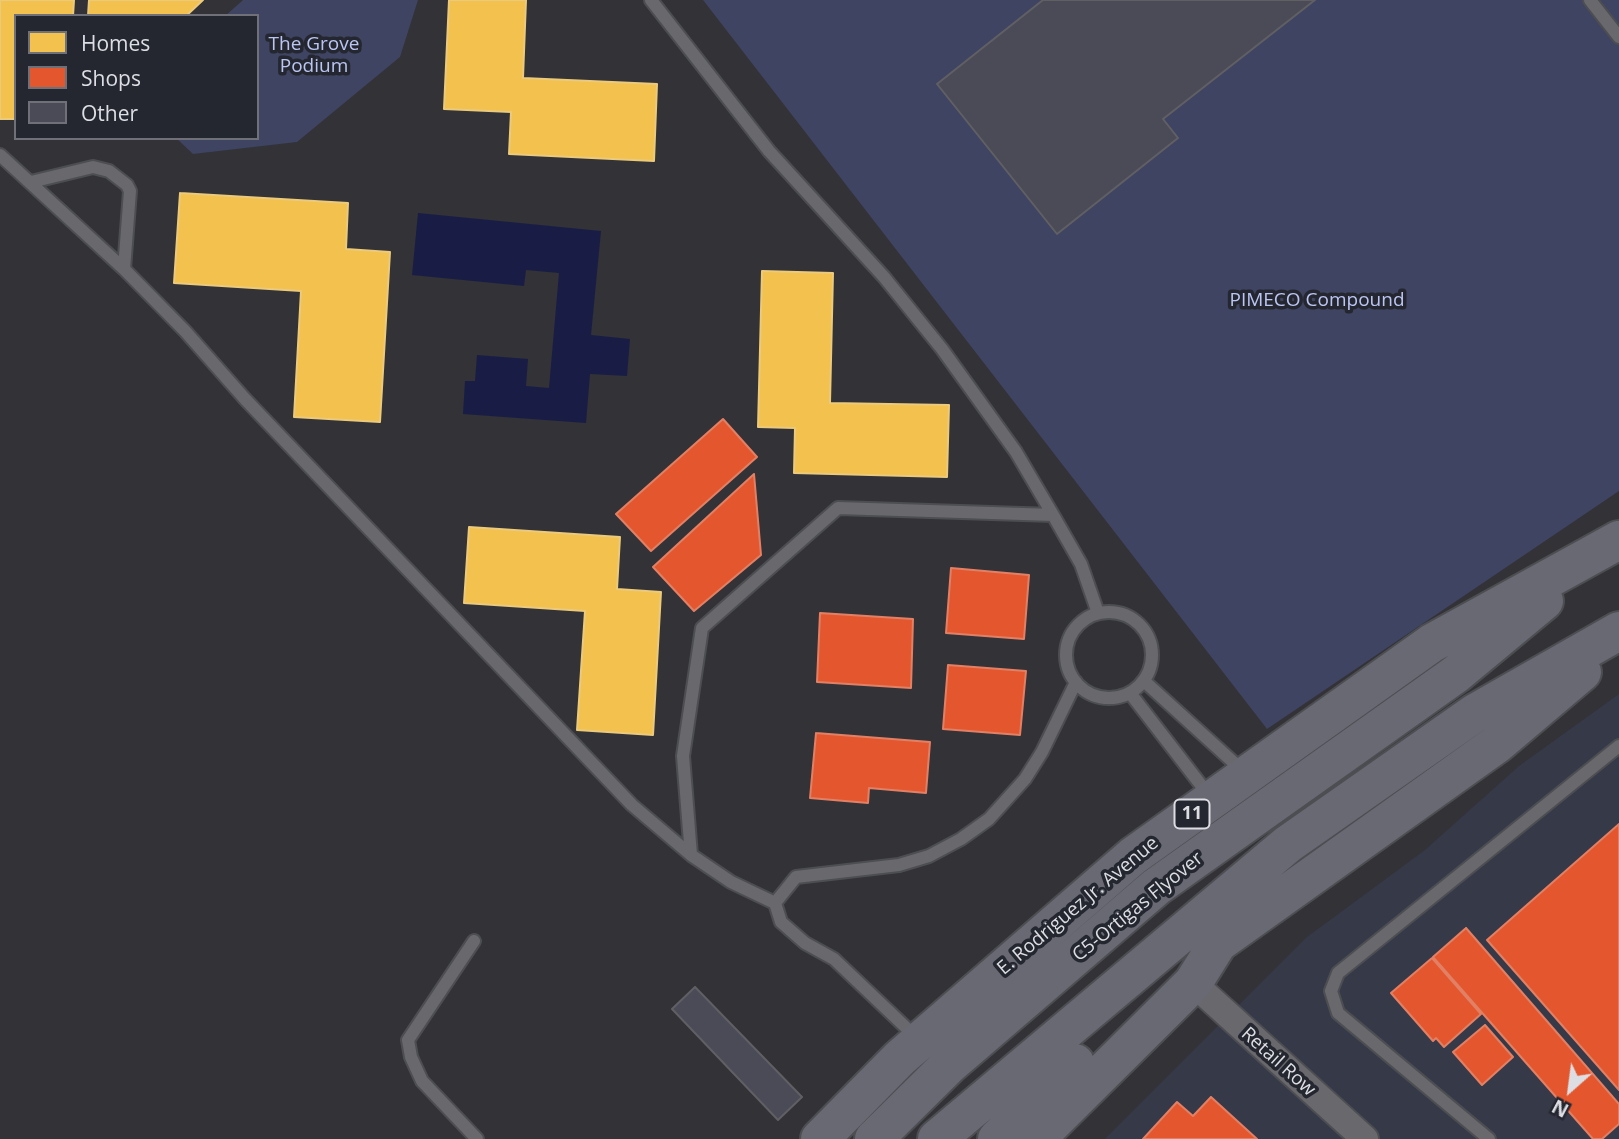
<!DOCTYPE html>
<style>
body{margin:0}
#map{position:relative;width:1619px;height:1139px;overflow:hidden;background:#323237;font-family:"Open Sans",sans-serif}
canvas{display:block}
.legend{position:absolute;left:14px;top:14px;width:245px;height:126px;box-sizing:border-box;background:#252730;border:2px solid #6f7078;margin:0;padding:9px 12px;list-style:none;font-size:21px;color:#dddee4}
.legend li{display:flex;align-items:center;gap:14px;height:35px}
.legend b{width:35px;border:2px solid #6f7078}
.north{position:absolute;left:1535px;top:1055px;width:70px;height:70px;-webkit-text-stroke:5px #252730;paint-order:stroke;rotate:208deg;font-size:19px;font-weight:700;line-height:28px;text-align:center;color:#dddee4}
.north::after{content:'';display:block;margin:auto;width:24px;height:32px;background:#dddee4;clip-path:polygon(50% 0,100% 100%,50% 72%,0 100%)}
</style>
<div id="map">
<canvas width="1619" height="1139"></canvas>
<ul class="legend">
<li><b style="height:19px;background:#f2c14e"></b>Homes</li>
<li><b style="height:19px;background:#e4572e"></b>Shops</li>
<li><b style="height:19px;background:#4a4b56"></b>Other</li>
</ul>
<div class="north">N</div>
</div>
<script>
const ctx = document.querySelector('canvas').getContext('2d');
ctx.lineJoin = 'round';
function fill(path, color) { ctx.fillStyle = color; ctx.fill(path, 'evenodd'); }
const toPath = rows => new Path2D(rows.map(r => 'M' + r).join(''));
function trace(path, color, width, dash) { ctx.strokeStyle = color; ctx.lineWidth = width; ctx.lineCap = dash ? 'butt' : 'round'; ctx.setLineDash(dash || []); ctx.stroke(path); }
function drawText(font, color, halo, rows, align = 'center') {
  ctx.font = font + ' "Open Sans",sans-serif'; ctx.lineWidth = 7; ctx.setLineDash([]); ctx.textBaseline = 'middle'; ctx.strokeStyle = halo; ctx.fillStyle = color; for (const [text, x, y, turn = 0] of rows) {
    ctx.save(); ctx.translate(x, y); ctx.rotate((+turn || 0) * Math.PI / 180); ctx.textAlign = isNaN(turn) ? turn : align; if (halo) ctx.strokeText(text, 0, 0); ctx.fillText(text, 0, 0); ctx.restore();
  }
}
fill(toPath([
 [1619,694,1619,1139,1105,1139,1307,937,1425,850,1519,766]
]), '#363947');
fill(toPath([
 [243,0,418,0,400,57,297,142,193,154,176,138,257,138,257,16,225,16],
 [703,0,1619,0,1619,491,1267,729]
]), '#3e4461');
fill(toPath([
 [418,213,601,231,591,335,630,339,627,376,590,374,586,423,463,414,465,381,475,381,477,355,528,359,526,386,549,388,559,273,526,270,524,286,412,275]
]), '#191d45');
const homes = toPath([
 [0,0,74,0,73,16,16,16,16,119,0,119,0,0],
 [89,0,203,0,186,16,88,16,89,0],
 [449,0,526,0,523,78,657,84,654,161,509,154,511,112,444,109,449,0],
 [180,193,348,203,346,249,390,252,380,422,294,417,301,291,174,283,180,193],
 [762,271,833,273,830,403,949,405,947,477,794,473,795,428,758,427,762,271],
 [469,527,620,537,617,589,661,592,653,735,577,730,585,611,464,603,469,527]
]);
fill(homes, '#f2c14e');
trace(homes, '#ecca7b', 2);
const shops = toPath([
 [723,419,757,457,651,551,616,514,723,419],
 [754,474,761,555,694,611,653,567,754,474],
 [951,568,1029,575,1024,639,946,633,951,568],
 [820,613,913,619,911,688,817,682,820,613],
 [948,665,1026,671,1020,735,943,729,948,665],
 [816,733,930,742,926,793,869,788,868,803,810,798,816,733],
 [1619,824,1619,1090,1487,940,1619,824],
 [1466,928,1619,1104,1619,1124,1602,1139,1593,1139,1433,957,1466,928],
 [1432,958,1481,1014,1444,1047,1436,1038,1433,1041,1391,993,1432,958],
 [1485,1025,1513,1057,1482,1085,1453,1052,1485,1025],
 [1211,1097,1257,1139,1143,1139,1177,1102,1193,1116,1211,1097]
]);
fill(shops, '#e4572e');
trace(shops, '#e28065', 2);
const building = toPath([
 [1043,0,1315,0,1163,119,1178,138,1057,234,937,84,1043,0],
 [695,987,802,1097,778,1120,672,1009,695,987]
]);
fill(building, '#4a4b56');
trace(building, '#5f5f64', 2);
const lane = toPath([
 [651,0,769,151,884,277,942,349,1016,452,1053,515,1081,564,1098,613],
 [1590,0,1619,37],
 [0,155,124,269,185,331,245,399,632,805,691,855,731,882,775,903],
 [31,182,93,167,109,171,127,185,130,191,124,269],
 '1066 655a43 43 0 1 1 86 0a43 43 0 1 1-86 0Z',
 [1144,681,1243,771],
 [1130,693,1211,798],
 [691,855,683,756,702,628,838,508,1053,515],
 [474,941,408,1040,411,1057,422,1081,477,1139],
 [917,1038,834,959,805,943,781,922,775,903,796,877,899,865,929,856,961,839,989,819,1025,779,1042,752,1076,682],
 [1489,1139,1338,1013,1331,991,1338,973,1619,746]
]);
const street = toPath([
 [1193,983,1365,1139]
]);
const primary = toPath([
 [820,1139,900,1058,1133,856,1432,643,1619,540],
 [874,1139,950,1064,1156,887,1456,674,1544,601],
 [937,1139,1288,844,1475,713,1619,631],
 [997,1139,1075,1063],
 [1036,1139,1193,983,1218,943,1497,744,1582,672]
]);
trace(lane, '#4d4e52', 16);
trace(street, '#4d4e52', 30);
trace(primary, '#4d4e52', 42);
trace(lane, '#68686d', 12);
trace(street, '#68686d', 26);
trace(primary, '#686973', 38);
for (const [x, y, w] of [
 [1192,814,35]
]) { const box = new Path2D(); box.roundRect(x - w / 2, y - 14.5, w, 29, 5); ctx.fillStyle = '#252730'; ctx.fill(box); trace(box, '#dddee4', 2); }
drawText('bold 18px', '#dddee4', null, [
 ["11",1192,814]
]);
drawText('19px', '#bac5f3', '#252730', [
 ["The Grove",314,45],
 ["Podium",314,67],
 ["PIMECO Compound",1317,301]
]);
drawText('19px', '#dddee4', '#252730', [
 ["E. Rodriguez Jr. Avenue",1078,906,-40],
 ["C5-Ortigas Flyover",1138,907,-39],
 ["Retail Row",1278,1062,42]
]);
</script>
